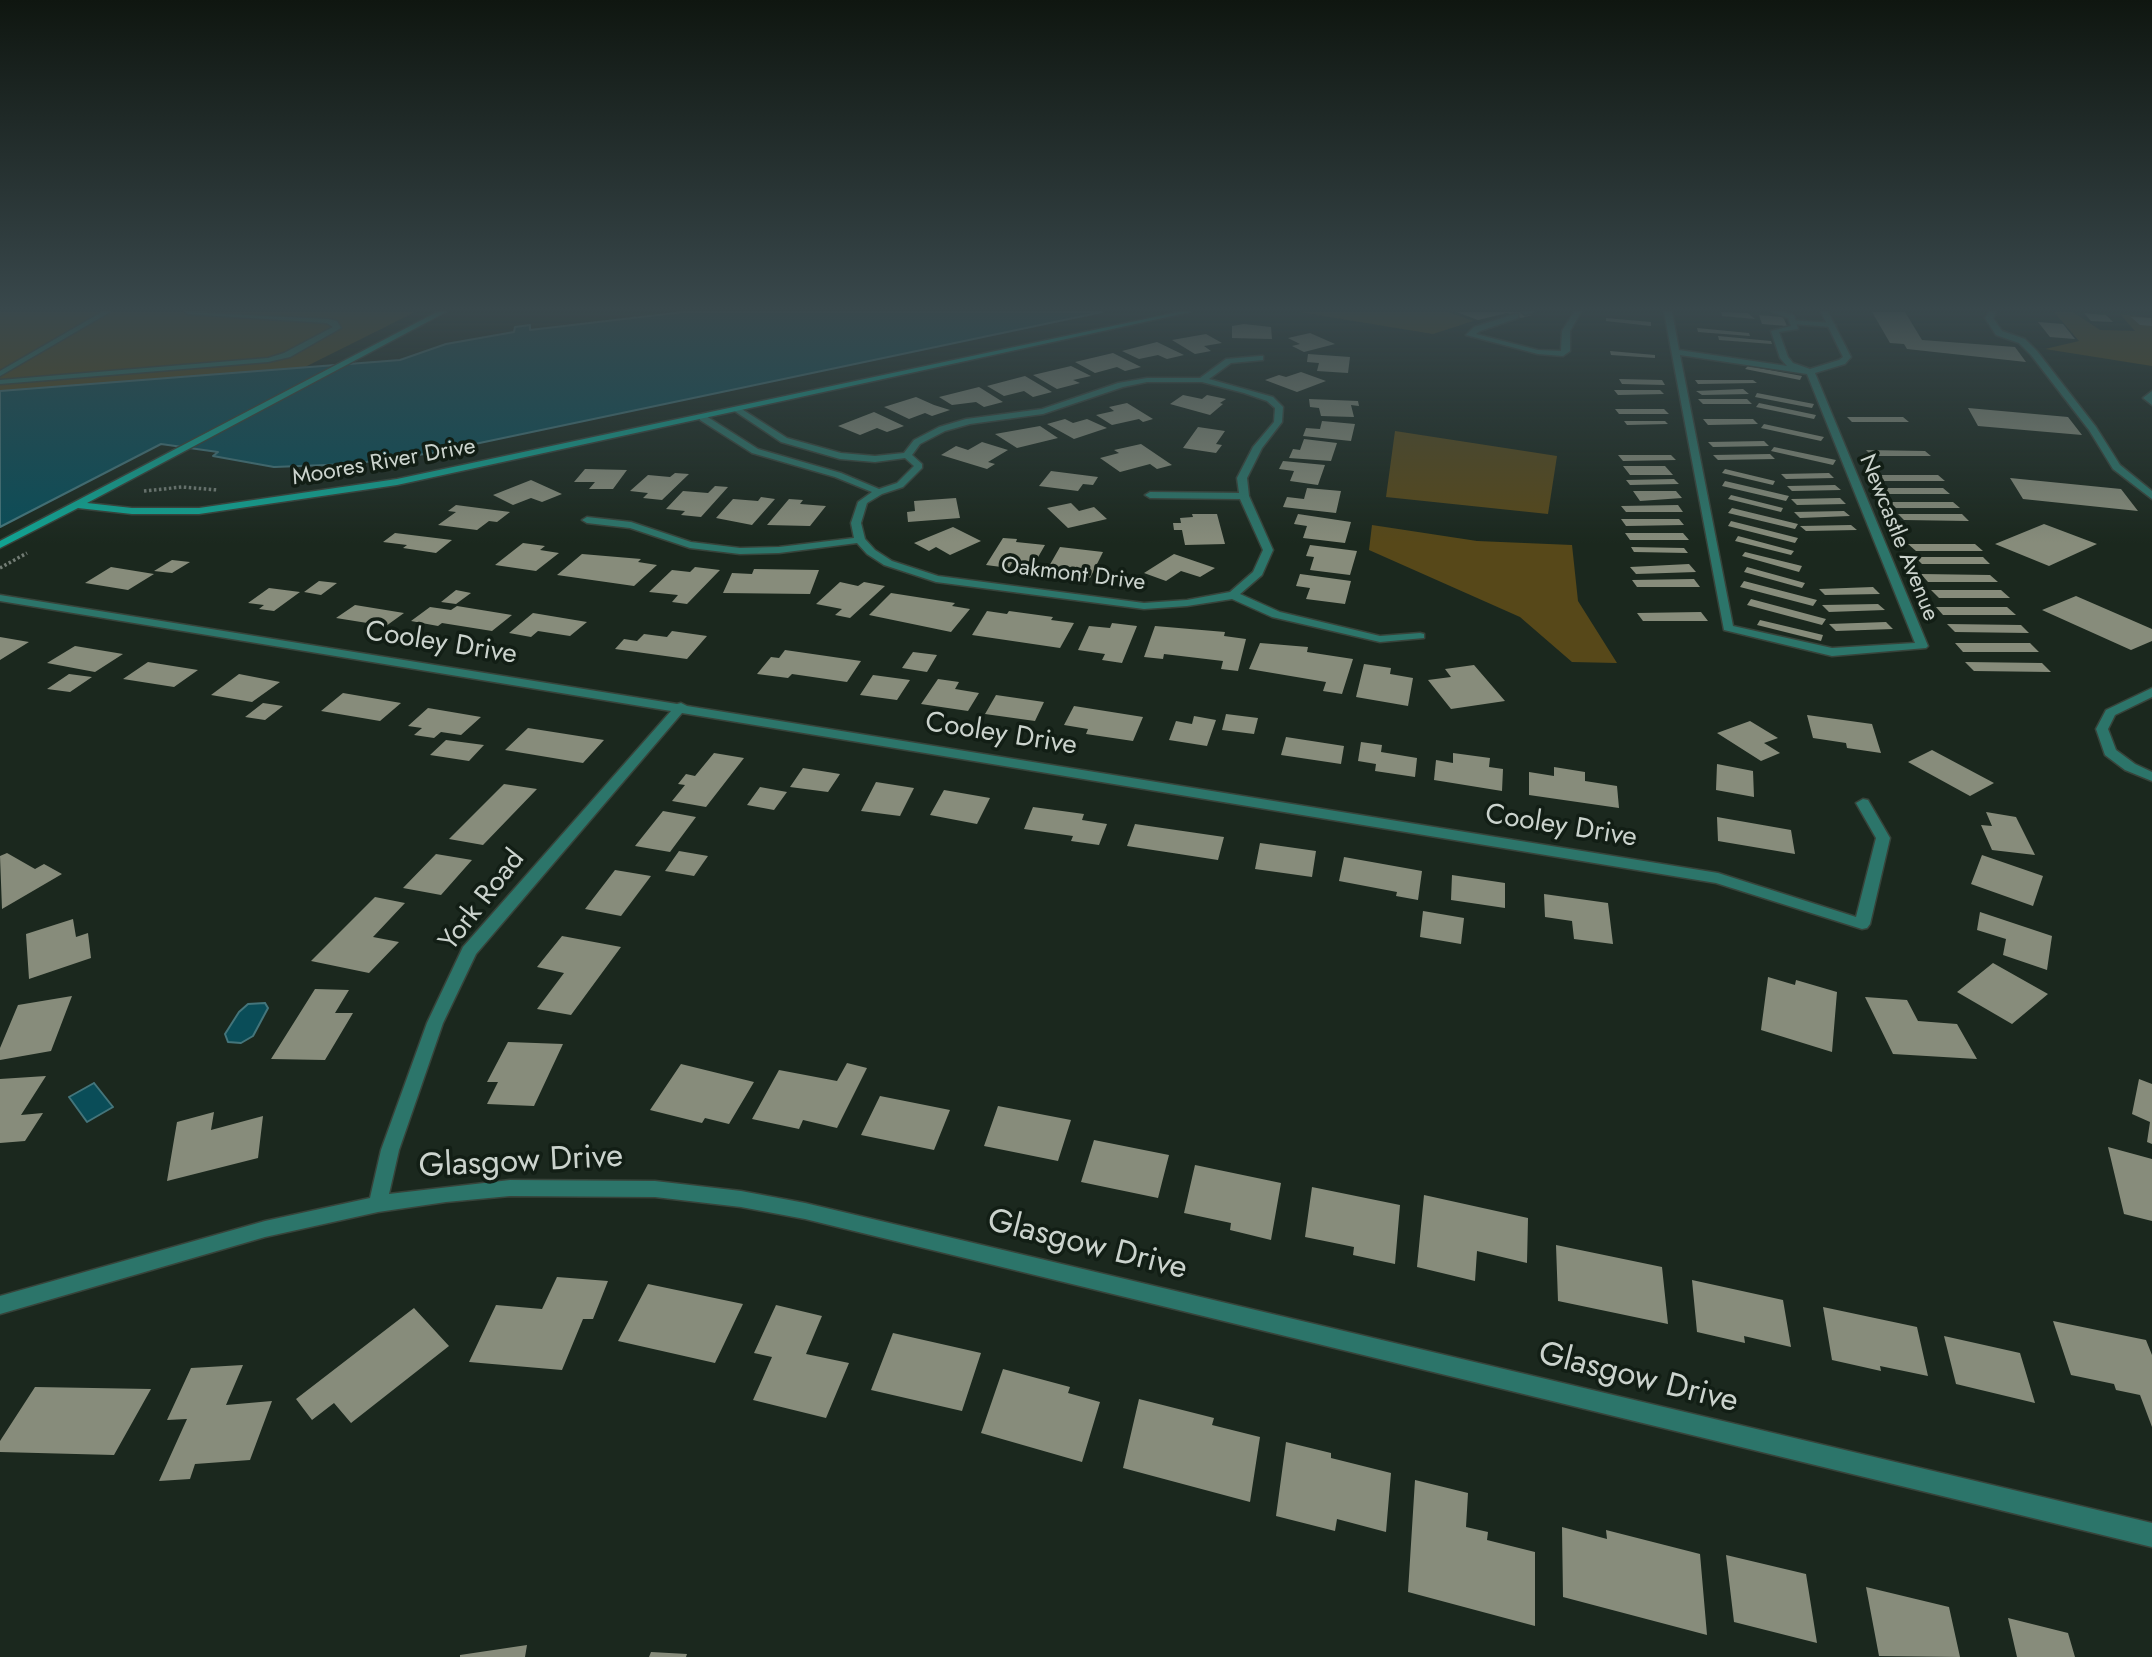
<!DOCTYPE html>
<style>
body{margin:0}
canvas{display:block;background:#1b281e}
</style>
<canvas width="2152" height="1657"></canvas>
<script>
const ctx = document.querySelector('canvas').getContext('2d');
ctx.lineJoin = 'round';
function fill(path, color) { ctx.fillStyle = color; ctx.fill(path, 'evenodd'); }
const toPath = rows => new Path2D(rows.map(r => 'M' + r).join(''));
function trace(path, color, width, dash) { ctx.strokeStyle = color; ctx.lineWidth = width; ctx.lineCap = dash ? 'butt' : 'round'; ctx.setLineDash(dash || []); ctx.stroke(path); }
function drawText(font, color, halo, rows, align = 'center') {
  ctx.font = font + ' Jost,sans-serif'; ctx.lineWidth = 7; ctx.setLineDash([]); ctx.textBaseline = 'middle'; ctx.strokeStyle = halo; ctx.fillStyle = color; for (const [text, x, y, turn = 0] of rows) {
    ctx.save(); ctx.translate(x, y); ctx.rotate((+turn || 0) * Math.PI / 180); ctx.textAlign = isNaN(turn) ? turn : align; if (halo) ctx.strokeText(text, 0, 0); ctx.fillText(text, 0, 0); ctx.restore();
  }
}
fill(toPath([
 [0,312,415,312,303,368,0,391],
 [1299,312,1449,312,1473,321,1433,334],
 [2054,312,2073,312,2100,330,2135,331,2120,314,2152,318,2152,366,2045,349,2079,341],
 [1395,431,1557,456,1548,514,1386,497],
 [1372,525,1477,541,1572,545,1578,601,1617,663,1572,662,1520,617,1369,550]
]), '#574819');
const water = toPath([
 [683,312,1102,312,432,453,351,464,274,467,213,456,218,452,161,444,0,527,0,391,400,360,446,344,514,332,515,327,530,325,530,330,683,312],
 [265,1003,268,1008,253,1036,241,1043,228,1042,225,1034,239,1012,248,1004,265,1003],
 [94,1083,113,1107,87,1122,69,1097,94,1083]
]);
fill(water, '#0a4d58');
trace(water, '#44757b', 2);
fill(toPath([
 [1456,312,1522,312,1532,315,1521,318,1507,313,1478,320],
 [1721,312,1748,313,1755,319,1722,316],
 [1872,312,1905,312,1922,340,2015,347,2026,362,1907,349,1904,344,1890,343],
 [2084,313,2106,315,2113,322,2091,321],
 [1759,315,1783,317,1787,326,1762,324],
 [2131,317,2151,318,2152,326,2140,325],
 [1606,318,1651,322,1651,326,1606,321],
 [2038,322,2063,324,2075,339,2050,337],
 [1244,324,1271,327,1272,339,1232,338,1232,326],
 [1697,328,1749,333,1750,336,1698,332],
 [1310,333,1335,344,1304,352,1292,346,1300,344,1288,338],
 [1206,334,1222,343,1204,346,1211,351,1195,354,1172,340],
 [1718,336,1771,341,1772,344,1719,340],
 [1157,342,1184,355,1167,359,1158,355,1139,359,1122,351],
 [1610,351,1655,355,1655,358,1611,355],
 [1113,353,1141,367,1125,371,1117,367,1095,373,1075,362],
 [1308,354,1350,357,1348,373,1317,371,1319,363,1307,362],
 [1071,366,1091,376,1073,380,1080,383,1057,389,1033,375],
 [1748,366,1802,376,1800,380,1745,369],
 [1301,372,1326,381,1297,392,1265,380,1279,375,1286,377],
 [1025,376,1052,392,1033,397,1024,391,1004,396,987,386],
 [1619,379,1662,380,1665,385,1622,384],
 [1695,380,1753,380,1757,383,1698,384],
 [979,387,1003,402,984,407,976,402,952,405,939,397],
 [1743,389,1749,394,1702,395,1696,391],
 [1614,390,1660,390,1664,394,1618,395],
 [1757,393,1814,404,1812,408,1755,397],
 [1183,395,1202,399,1207,395,1226,399,1220,403,1223,404,1210,415,1170,404],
 [916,397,934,405,950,410,932,416,925,413,909,419,884,407],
 [1309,399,1358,401,1359,406,1351,405,1354,417,1321,416,1319,408,1310,407],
 [1698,399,1747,399,1752,404,1703,404],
 [1127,403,1153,419,1143,422,1139,419,1112,425,1096,415,1114,411,1109,407],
 [1759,403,1816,415,1814,419,1756,407],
 [1968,408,2068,417,2082,435,1978,426],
 [1615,409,1664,409,1669,414,1619,414],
 [874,412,904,426,887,432,877,428,860,435,838,426],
 [1847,417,1903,417,1909,422,1852,422],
 [1065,419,1073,423,1087,419,1107,428,1074,439,1047,424],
 [1703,419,1753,419,1758,424,1708,425],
 [1322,421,1355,424,1351,441,1303,436,1306,428,1320,429],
 [1624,421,1665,421,1668,424,1627,425],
 [1764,424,1824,437,1821,441,1761,428],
 [1040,426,1058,438,1017,448,995,434],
 [1198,427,1225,431,1216,444,1222,445,1216,453,1183,448],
 [1304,439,1337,443,1331,461,1289,458,1293,449,1300,450],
 [1764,441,1769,446,1713,447,1708,442],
 [982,442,1008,450,988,462,995,464,987,469,941,455,956,446,968,450],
 [1141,444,1172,465,1157,469,1150,464,1120,472,1100,458,1119,453,1114,450],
 [1774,447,1836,460,1833,465,1771,451],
 [1866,450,1925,451,1931,456,1872,456],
 [1770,454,1775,459,1718,460,1713,455],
 [1618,455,1671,455,1676,460,1623,461],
 [1283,461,1325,465,1318,485,1290,481,1294,471,1279,469],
 [1623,466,1665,466,1673,475,1630,475],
 [585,469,627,470,613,489,589,489,595,482,574,482],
 [1725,469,1775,481,1773,485,1722,473],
 [1051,471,1098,477,1093,485,1083,484,1078,491,1039,486],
 [675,473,689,474,662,500,643,498,648,493,630,491,648,475,670,477],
 [1829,473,1834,478,1786,479,1781,474],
 [1877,475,1938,475,1945,481,1883,481],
 [2010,478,2121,489,2138,511,2023,499],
 [1674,479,1679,484,1630,485,1626,480],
 [531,480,562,494,542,502,531,498,513,505,493,495],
 [1725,481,1789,496,1786,501,1722,486],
 [1835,485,1841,490,1792,491,1787,486],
 [715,486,728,487,701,517,681,515,685,511,666,509,683,491,708,493],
 [1307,488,1341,491,1336,513,1283,507,1287,497,1304,499],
 [1882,488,1943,488,1950,494,1888,494],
 [1633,491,1676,491,1682,498,1640,501],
 [1731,495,1783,508,1781,512,1728,499],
 [761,497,775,499,752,525,716,518,733,499,758,501],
 [956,498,960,518,908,522,907,512,915,511,914,501],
 [1840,498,1846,504,1797,505,1791,499],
 [789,499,803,500,800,504,826,506,810,526,767,525],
 [1890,502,1953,502,1960,508,1896,508],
 [1071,503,1079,511,1094,507,1107,519,1068,528,1047,508],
 [456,505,510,512,497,522,489,521,477,530,438,525,456,512,448,511],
 [1678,505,1683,512,1626,512,1621,506],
 [1732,508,1798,524,1795,529,1728,513],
 [1844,511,1850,516,1800,518,1794,512],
 [1192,514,1217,514,1225,544,1185,545,1182,530,1174,530,1173,523,1181,523,1180,518,1193,517],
 [1298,514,1351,522,1345,543,1303,538,1307,526,1294,524],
 [1898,514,1962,514,1969,521,1904,520],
 [1621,519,1679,519,1684,525,1626,526],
 [1731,521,1798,538,1795,543,1728,526],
 [2044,524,2097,544,2049,566,1995,544],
 [1851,525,1857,530,1806,531,1800,526],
 [953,527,981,541,950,555,936,547,929,551,914,543],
 [395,533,452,540,436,553,403,548,407,545,383,542],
 [1625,533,1683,533,1689,540,1630,540],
 [1738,536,1794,551,1791,555,1735,541],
 [1003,538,1017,539,1016,542,1045,545,1033,566,1012,563,1009,568,986,565],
 [523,543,545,546,540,550,559,553,536,571,495,565],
 [1908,544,1975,544,1983,551,1916,551],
 [1310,545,1357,551,1350,575,1310,570,1314,557,1306,556],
 [1060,547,1103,552,1090,578,1065,575,1068,570,1048,568],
 [1631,547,1684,548,1688,553,1634,552],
 [1745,552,1802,566,1799,572,1742,556],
 [582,554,641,559,638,562,657,565,634,586,557,575],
 [1174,554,1215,568,1200,577,1181,571,1166,581,1144,573],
 [1915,557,1983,557,1990,564,1922,564],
 [172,560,190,562,172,573,154,571],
 [1689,564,1696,572,1636,574,1630,567],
 [111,567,154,574,128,590,85,583],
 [695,567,720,570,687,604,672,602,678,595,649,592,672,570,690,572],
 [1747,567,1805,583,1802,588,1744,572],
 [754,569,819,570,810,594,723,593,732,573,752,574],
 [1300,574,1351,581,1345,604,1306,599,1310,588,1296,586],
 [1921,574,1990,575,1998,582,1928,582],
 [1694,579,1700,587,1637,587,1632,580],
 [319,581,337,583,321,595,304,592],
 [1744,581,1817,600,1813,606,1740,587],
 [840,582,858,586,864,582,885,586,850,618,835,615,842,609,816,604],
 [1873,587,1880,594,1825,595,1819,589],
 [269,588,300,592,274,611,259,609,264,605,248,603],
 [456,590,471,593,456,604,441,602],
 [1931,590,2001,590,2010,598,1939,598],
 [891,593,955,603,952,606,970,609,951,632,869,615],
 [2076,596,2152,629,2152,641,2131,650,2042,610],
 [1751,599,1826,619,1822,625,1747,605],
 [1878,604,1885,610,1829,612,1822,605],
 [355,605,404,613,386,626,336,618],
 [457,606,512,615,492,631,442,623,438,626,411,621,430,607,451,610],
 [1936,607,2007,607,2016,615,1943,615],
 [987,611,1007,614,1009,611,1053,617,1051,620,1074,623,1060,648,972,635],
 [1701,612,1708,621,1643,621,1637,613],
 [533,613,587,622,570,636,538,631,531,637,509,633],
 [1760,620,1823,635,1821,641,1757,625],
 [1886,622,1893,629,1836,631,1829,624],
 [1112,623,1137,626,1122,663,1102,660,1105,654,1078,650,1089,626,1110,628],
 [1947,624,2021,625,2029,633,1955,632],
 [1155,626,1225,632,1224,636,1246,639,1238,671,1221,669,1223,661,1164,654,1163,659,1144,657],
 [672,631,707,636,687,659,615,649,624,639,637,641,644,634,667,637],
 [0,637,29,642,0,660],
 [1260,643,1308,647,1307,652,1353,659,1342,694,1323,691,1326,682,1249,669],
 [1955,643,2030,643,2039,652,1963,652],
 [75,646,123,654,95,672,47,663],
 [785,650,861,661,847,682,792,674,788,678,757,674,771,657,779,658],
 [913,652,937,655,927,672,902,668],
 [148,662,198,670,174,687,123,679],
 [1965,662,2042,663,2051,672,1974,671],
 [1364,664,1391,668,1390,674,1413,678,1408,706,1356,697],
 [1474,665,1505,701,1451,709,1428,680,1451,677,1445,669],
 [69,674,92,677,70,692,47,689],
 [239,674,280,682,252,702,211,695],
 [873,675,910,680,897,700,860,695],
 [938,679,959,682,955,689,979,693,968,711,921,704],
 [343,693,401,703,380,721,321,711],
 [996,695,1044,702,1035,721,985,714],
 [263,703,283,706,265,720,245,717],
 [1074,706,1143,717,1133,741,1086,734,1088,729,1064,725],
 [428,708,481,717,461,735,441,732,434,738,414,735,422,728,408,726],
 [1226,714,1258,718,1254,734,1222,730],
 [1807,715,1872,724,1881,753,1847,748,1846,743,1813,738],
 [1194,716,1216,720,1207,746,1169,740,1176,721,1192,724],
 [1750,721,1778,738,1764,743,1780,753,1761,761,1717,733],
 [528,728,604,740,583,763,505,750],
 [1286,737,1344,746,1341,764,1281,755],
 [446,740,484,745,469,761,430,755],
 [1361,742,1382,745,1381,752,1417,758,1415,777,1375,771,1376,764,1358,761],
 [1932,750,1994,783,1970,796,1908,762],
 [714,753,744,758,706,807,672,801,685,785,678,784,686,774,695,776],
 [1453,753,1490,758,1489,767,1503,769,1502,791,1434,780,1436,760,1453,763],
 [1717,764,1753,771,1754,797,1716,790],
 [1554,767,1585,772,1585,781,1617,786,1619,808,1529,795,1529,772,1554,776],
 [803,768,840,774,828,792,790,787],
 [876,782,914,788,900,816,861,811],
 [504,784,537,789,483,845,449,839],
 [760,787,787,792,774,810,747,805],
 [944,790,990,798,977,824,930,815],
 [1033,807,1084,814,1082,820,1107,824,1099,845,1071,841,1073,836,1024,829],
 [663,811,696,817,670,852,635,846],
 [1986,812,2016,817,2035,855,1992,850,1981,825,1992,826],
 [1717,817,1791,830,1795,854,1718,841],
 [1135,824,1224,837,1218,860,1127,846],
 [1260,843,1316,851,1312,877,1255,869],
 [679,851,708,856,694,876,665,871],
 [7,853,35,869,44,864,62,874,2,909,0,856],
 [436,854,472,860,441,895,403,888],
 [1982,855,2043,876,2033,906,1971,884],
 [1344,857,1422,871,1418,900,1396,896,1397,892,1339,881],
 [615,870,651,876,621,916,585,909],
 [1452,875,1505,883,1505,908,1451,900],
 [1544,894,1608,903,1613,944,1574,939,1572,921,1545,917],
 [375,897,405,903,373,937,399,942,369,973,311,961],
 [1423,911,1464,918,1461,944,1420,937],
 [1980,912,2052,936,2047,970,2003,955,2006,939,1977,930],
 [73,919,76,937,88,933,91,958,29,979,26,934],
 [562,936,621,947,571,1015,537,1009,564,973,537,967],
 [1993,963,2048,994,2012,1024,1957,992],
 [1768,977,1795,985,1796,980,1837,992,1832,1052,1761,1030],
 [315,989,349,990,335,1013,353,1013,325,1060,271,1059],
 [72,996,51,1051,0,1060,0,1048,18,1005],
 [1865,997,1907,1000,1918,1021,1957,1024,1977,1059,1893,1054],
 [508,1042,563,1044,534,1106,487,1104,498,1082,487,1082],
 [847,1063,867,1068,837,1128,803,1120,799,1129,752,1119,779,1070,837,1081],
 [681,1064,754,1082,729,1124,705,1118,702,1123,650,1110],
 [46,1076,21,1115,43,1113,25,1141,0,1143,0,1079],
 [2139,1079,2152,1084,2152,1144,2147,1142,2150,1122,2132,1114],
 [880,1096,950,1110,934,1150,861,1135],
 [998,1106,1071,1120,1058,1161,984,1146],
 [214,1112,211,1130,263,1116,258,1158,167,1181,177,1122],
 [1094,1140,1169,1155,1158,1198,1081,1182],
 [2108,1147,2152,1159,2152,1221,2124,1214],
 [1195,1165,1281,1183,1271,1240,1230,1230,1231,1223,1184,1213],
 [1312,1187,1400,1205,1395,1264,1353,1255,1354,1247,1305,1237],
 [1424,1195,1528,1218,1527,1263,1477,1251,1475,1281,1417,1267],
 [1556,1245,1662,1267,1668,1324,1558,1301],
 [557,1277,608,1281,593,1319,583,1319,562,1370,469,1362,496,1305,542,1309],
 [1692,1280,1783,1300,1791,1347,1744,1336,1745,1343,1697,1332],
 [648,1284,743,1304,715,1363,618,1341],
 [776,1305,822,1316,806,1354,849,1363,826,1418,753,1400,772,1357,754,1353],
 [1823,1307,1917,1327,1928,1376,1880,1366,1881,1371,1832,1360],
 [414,1308,449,1346,351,1423,334,1403,312,1420,296,1399],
 [2053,1321,2146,1340,2152,1355,2152,1427,2140,1395,2116,1390,2114,1384,2071,1375],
 [893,1333,981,1353,962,1411,871,1390],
 [1944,1336,2020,1353,2035,1403,1956,1384],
 [243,1365,226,1405,272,1401,250,1460,195,1464,190,1479,159,1481,187,1419,167,1420,191,1368],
 [1003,1369,1070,1387,1068,1393,1100,1402,1082,1462,981,1433],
 [35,1387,151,1389,114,1455,0,1452,0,1441],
 [1139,1399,1214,1418,1212,1425,1260,1437,1250,1502,1123,1468],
 [1286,1442,1331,1453,1331,1458,1391,1473,1386,1532,1337,1519,1335,1531,1276,1516],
 [1415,1480,1468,1493,1466,1527,1488,1532,1487,1540,1535,1552,1535,1626,1408,1592],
 [1562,1527,1607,1539,1606,1530,1700,1554,1707,1635,1563,1597],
 [1726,1555,1806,1574,1817,1643,1734,1622],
 [1866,1587,1949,1607,1960,1657,1879,1656],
 [2008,1618,2068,1633,2075,1657,2017,1657],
 [527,1645,525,1657,460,1657,460,1655],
 [651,1652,687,1654,686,1657,649,1657]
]), '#878c7b');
const lane = toPath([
 [102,312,110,312,0,376,0,371,102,312],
 [185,312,328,319,337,321,341,328,290,357,268,362,0,384,0,380,268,358,284,353,333,327,327,323,188,314,185,312],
 [1522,312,1533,312,1525,315,1522,312],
 [1574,312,1581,312,1570,331,1570,351,1563,356,1538,354,1466,335,1474,327,1515,314,1518,314,1518,318,1480,331,1476,334,1538,350,1561,351,1562,331,1574,312],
 [1989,312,1996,313,1993,318,2002,331,2025,339,2037,351,2096,427,2120,465,2152,491,2152,499,2113,469,2089,430,2031,355,2019,343,1996,335,1985,318,1989,312],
 [1790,320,1832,323,1836,325,1832,327,1793,324,1790,324,1790,320],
 [2152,391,2152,405,2143,398,2152,391],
 [2152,688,2152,697,2115,715,2108,729,2116,750,2135,764,2152,772,2152,781,2125,770,2105,755,2096,729,2106,710,2152,688]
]);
const street = toPath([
 [1664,312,1672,312,1679,350,1787,366,1780,358,1771,331,1791,326,1788,318,1772,312,1782,312,1794,315,1798,329,1779,332,1788,357,1793,363,1810,369,1839,360,1843,357,1821,312,1828,312,1851,357,1845,364,1815,373,1928,646,1926,648,1832,656,1724,630,1664,312],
 [1680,355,1807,374,1915,643,1832,648,1733,626,1680,355],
 [1260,356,1263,356,1263,360,1231,363,1209,379,1273,397,1283,407,1282,422,1262,448,1247,478,1249,496,1273,550,1262,575,1240,594,1280,612,1380,636,1420,633,1424,634,1424,638,1380,642,1272,617,1232,599,1187,606,1144,609,936,582,884,565,867,554,857,543,779,553,740,554,690,548,630,528,587,523,582,520,587,517,631,522,691,542,740,548,779,547,854,538,851,523,858,502,872,492,835,477,752,453,700,420,700,416,706,416,758,449,841,473,879,489,897,483,914,466,905,458,875,462,840,459,781,442,733,410,740,408,787,438,841,453,875,456,904,453,914,440,939,427,966,419,1042,409,1118,383,1147,378,1200,378,1226,359,1260,356],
 [1147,382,1202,382,1244,393,1267,401,1275,408,1274,422,1253,447,1237,478,1239,493,1150,492,1145,495,1150,498,1240,499,1263,550,1253,572,1230,592,1187,600,1144,603,938,576,892,561,875,550,865,539,861,523,867,503,882,494,903,487,922,468,922,464,912,455,920,444,945,431,970,424,1043,414,1123,387,1147,382],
 [0,595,677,704,681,703,687,706,1718,873,1856,917,1876,838,1856,803,1863,799,1868,800,1890,838,1870,924,1867,928,1862,929,1716,883,682,713,476,954,443,1023,399,1150,389,1194,510,1180,655,1181,741,1191,805,1203,2152,1523,2152,1547,805,1219,741,1207,655,1197,510,1196,446,1202,378,1212,265,1237,0,1314,0,1296,265,1221,370,1198,381,1150,427,1023,463,947,671,711,0,601,0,595]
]);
const secondary = toPath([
 [437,312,446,312,87,503,132,508,199,508,397,479,1178,312,1190,312,397,485,199,514,132,514,78,508,0,548,0,541,437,312]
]);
trace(lane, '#37433a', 3);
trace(street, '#37433a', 3);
trace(secondary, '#37433a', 3);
trace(toPath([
 [144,491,182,487,218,490],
 [0,568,27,553]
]), '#727c74', 3.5, [2.5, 2.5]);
fill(lane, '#2c756a');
fill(street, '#2c756a');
fill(secondary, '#11a392');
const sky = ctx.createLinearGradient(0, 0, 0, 543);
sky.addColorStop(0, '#0f1610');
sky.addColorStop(0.57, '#39484c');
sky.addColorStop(1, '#39484c00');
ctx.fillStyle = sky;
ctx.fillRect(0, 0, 2152, 543);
drawText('23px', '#cbd3cd', '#121e15', [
 ["Moores River Drive",384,463,-10],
 ["Newcastle Avenue",1898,538,68],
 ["Oakmont Drive",1073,575,7]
]);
drawText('28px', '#cbd3cd', '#121e15', [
 ["Cooley Drive",441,644,9],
 ["Cooley Drive",1001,735,9],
 ["Cooley Drive",1561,827,9],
 ["York Road",483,901,-52]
]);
drawText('33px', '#cbd3cd', '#121e15', [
 ["Glasgow Drive",521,1163,-3],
 ["Glasgow Drive",1087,1246,14],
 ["Glasgow Drive",1638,1379,14]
]);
</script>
